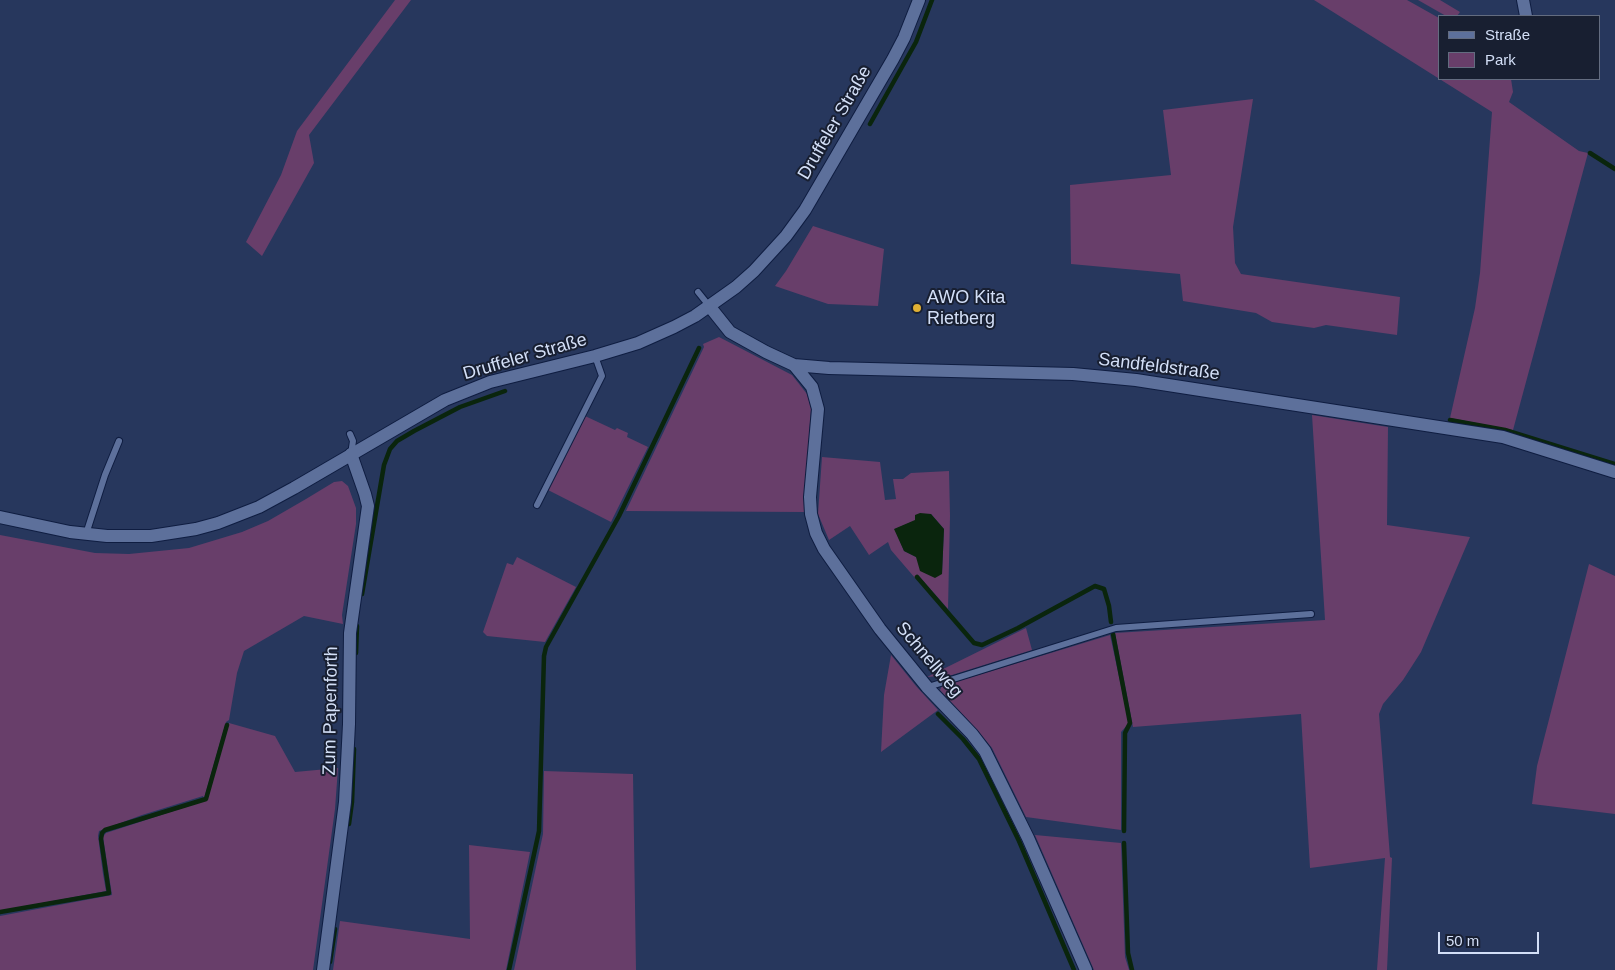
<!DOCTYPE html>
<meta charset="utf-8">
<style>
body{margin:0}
#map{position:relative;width:1615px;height:970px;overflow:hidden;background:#27375d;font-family:Helvetica,sans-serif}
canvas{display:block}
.legend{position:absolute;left:1438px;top:15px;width:162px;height:65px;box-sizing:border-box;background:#181f31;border:1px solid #636c80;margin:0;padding:6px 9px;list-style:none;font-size:15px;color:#d3dff7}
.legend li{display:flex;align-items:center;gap:10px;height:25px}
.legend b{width:25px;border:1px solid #636c80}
.scale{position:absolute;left:1438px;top:932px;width:101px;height:22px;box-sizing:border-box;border:2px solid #d3dff7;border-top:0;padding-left:6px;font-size:15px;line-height:18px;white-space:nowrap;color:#d3dff7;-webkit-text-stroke:4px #181f31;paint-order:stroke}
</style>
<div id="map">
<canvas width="1615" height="970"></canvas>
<ul class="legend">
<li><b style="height:6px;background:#5d709b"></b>Straße</li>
<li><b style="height:14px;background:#683e6a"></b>Park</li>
</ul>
<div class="scale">50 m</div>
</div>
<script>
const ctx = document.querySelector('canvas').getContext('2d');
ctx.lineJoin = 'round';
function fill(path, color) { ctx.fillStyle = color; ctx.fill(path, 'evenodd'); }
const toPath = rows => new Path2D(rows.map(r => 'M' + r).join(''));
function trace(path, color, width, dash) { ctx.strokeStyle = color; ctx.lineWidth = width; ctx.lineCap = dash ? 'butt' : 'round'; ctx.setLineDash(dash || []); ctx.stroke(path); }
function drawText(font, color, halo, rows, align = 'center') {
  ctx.font = font + ' Helvetica,sans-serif'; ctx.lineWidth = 4; ctx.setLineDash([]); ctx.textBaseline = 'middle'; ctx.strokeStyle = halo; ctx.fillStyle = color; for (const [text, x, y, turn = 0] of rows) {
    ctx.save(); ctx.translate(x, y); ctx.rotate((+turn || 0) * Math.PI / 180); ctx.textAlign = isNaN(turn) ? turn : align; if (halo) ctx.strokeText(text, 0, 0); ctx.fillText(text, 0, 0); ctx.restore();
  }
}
fill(toPath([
 [395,0,411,0,309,135,314,163,262,256,246,242,281,175,297,131],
 [1314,0,1407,0,1439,18,1439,79,1511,79,1513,92,1509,102,1579,151,1588,153,1513,430,1450,418,1475,308,1480,273,1492,112],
 [1418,0,1440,0,1460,12,1457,16,1446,16],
 [1253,99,1233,227,1235,263,1241,274,1400,297,1397,335,1326,325,1314,328,1272,322,1256,313,1183,301,1180,274,1071,264,1070,185,1171,175,1163,110],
 [813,226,884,249,878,306,828,304,775,286,786,271],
 [719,337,792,375,807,394,811,408,804,512,626,511,704,347,703,344],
 [1312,415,1388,427,1387,525,1470,537,1421,652,1403,680,1383,704,1379,714,1390,857,1392,858,1387,970,1377,970,1385,858,1310,868,1301,714,1133,727,1115,633,1325,620],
 [585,416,615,430,617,428,628,433,627,437,648,447,611,522,548,490],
 [822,457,880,462,885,500,896,499,893,479,903,479,911,473,949,471,950,516,948,609,918,575,915,578,891,550,888,542,869,555,850,526,829,540,818,514],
 [931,514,944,529,942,574,916,557,904,551,895,529],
 [342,481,348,486,356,508,356,524,342,615,343,624,304,616,244,651,237,673,229,720,226,722,204,798,203,796,142,815,99,831,98,836,103,874,106,891,0,911,0,535,95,553,129,554,189,548,242,532,268,521,306,499,334,482],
 [517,557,576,587,545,642,487,636,483,632,507,563,513,565],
 [1589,564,1615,576,1615,814,1532,804,1537,766],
 [1026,628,1032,650,952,675,927,677],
 [1110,635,1129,723,1121,732,1121,830,1026,817,992,748,978,731,940,690,942,686],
 [891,655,916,686,938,710,881,752,884,695],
 [229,723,275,736,295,772,338,768,335,809,313,970,0,970,0,916,112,895,103,837,106,833,207,800],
 [544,771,633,774,636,970,514,970,543,834],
 [1035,835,1121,843,1125,957,1129,970,1094,970],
 [469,845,530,852,506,970,333,970,340,921,470,939]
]), '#683e6a');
fill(toPath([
 [920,513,931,514,944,529,942,574,935,578,920,571,916,557,904,551,894,529,915,520,915,515]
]), '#0a250d');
trace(toPath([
 [870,124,916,42,932,0],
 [1590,153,1615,169],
 [1450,420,1505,430,1615,464],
 [917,577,974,643,982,645,1018,628,1095,586,1104,589,1109,606,1111,622],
 [362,594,384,465,390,449,397,441,414,431,460,407,505,391],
 [1113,634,1130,723,1125,733,1124,831],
 [356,653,357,626],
 [938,714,963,739,979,759,1019,841,1074,970],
 [349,824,352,802,354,749],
 [1124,843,1128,953,1132,970],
 [0,912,109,893,101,839,102,833,105,830,206,799,227,725],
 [330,962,335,929],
 [509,970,539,831,544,656,546,647,619,516,699,348]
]), '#0a250d', 4.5);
const service = toPath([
 [698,292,710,307],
 [350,434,353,441,351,454],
 [537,505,602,376,595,356],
 [86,534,105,475,119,441],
 [928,687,1116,628,1311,614]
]);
const minor = toPath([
 [1523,0,1526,16],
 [710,307,730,332,766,352,794,365,829,368,1073,374,1136,380,1503,437,1615,472],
 [794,365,812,387,818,409,810,497,811,514,816,533,824,549,880,629,927,687,972,734,985,751,1028,838,1086,970],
 [323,970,345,802,349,724,350,633,368,506,365,494,351,454]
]);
const tertiary = toPath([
 [0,517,70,532,107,536,151,536,196,529,218,523,259,507,294,488,445,400,490,382,595,356,638,343,674,327,695,316,736,287,754,271,786,236,805,210,893,59,904,38,919,0]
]);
trace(service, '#0f1d41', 8);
trace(minor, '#0f1d41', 14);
trace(tertiary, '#0f1d41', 14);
trace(service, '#5d709b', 6);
trace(minor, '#5d709b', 12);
trace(tertiary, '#5d709b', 12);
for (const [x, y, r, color] of [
 [917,308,5,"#e0b034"]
]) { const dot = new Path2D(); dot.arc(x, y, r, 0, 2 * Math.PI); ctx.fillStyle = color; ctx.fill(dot); trace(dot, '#181f31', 2); }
drawText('18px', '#d3dff7', '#181f31', [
 ["Druffeler Straße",835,123,-60],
 ["Druffeler Straße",525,357,-16],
 ["Sandfeldstraße",1159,367,7],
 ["Schnellweg",929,660,50],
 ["Zum Papenforth",331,711,-89]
]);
drawText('18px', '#d3dff7', '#181f31', [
 ["AWO Kita",927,298],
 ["Rietberg",927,319]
], 'left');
</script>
